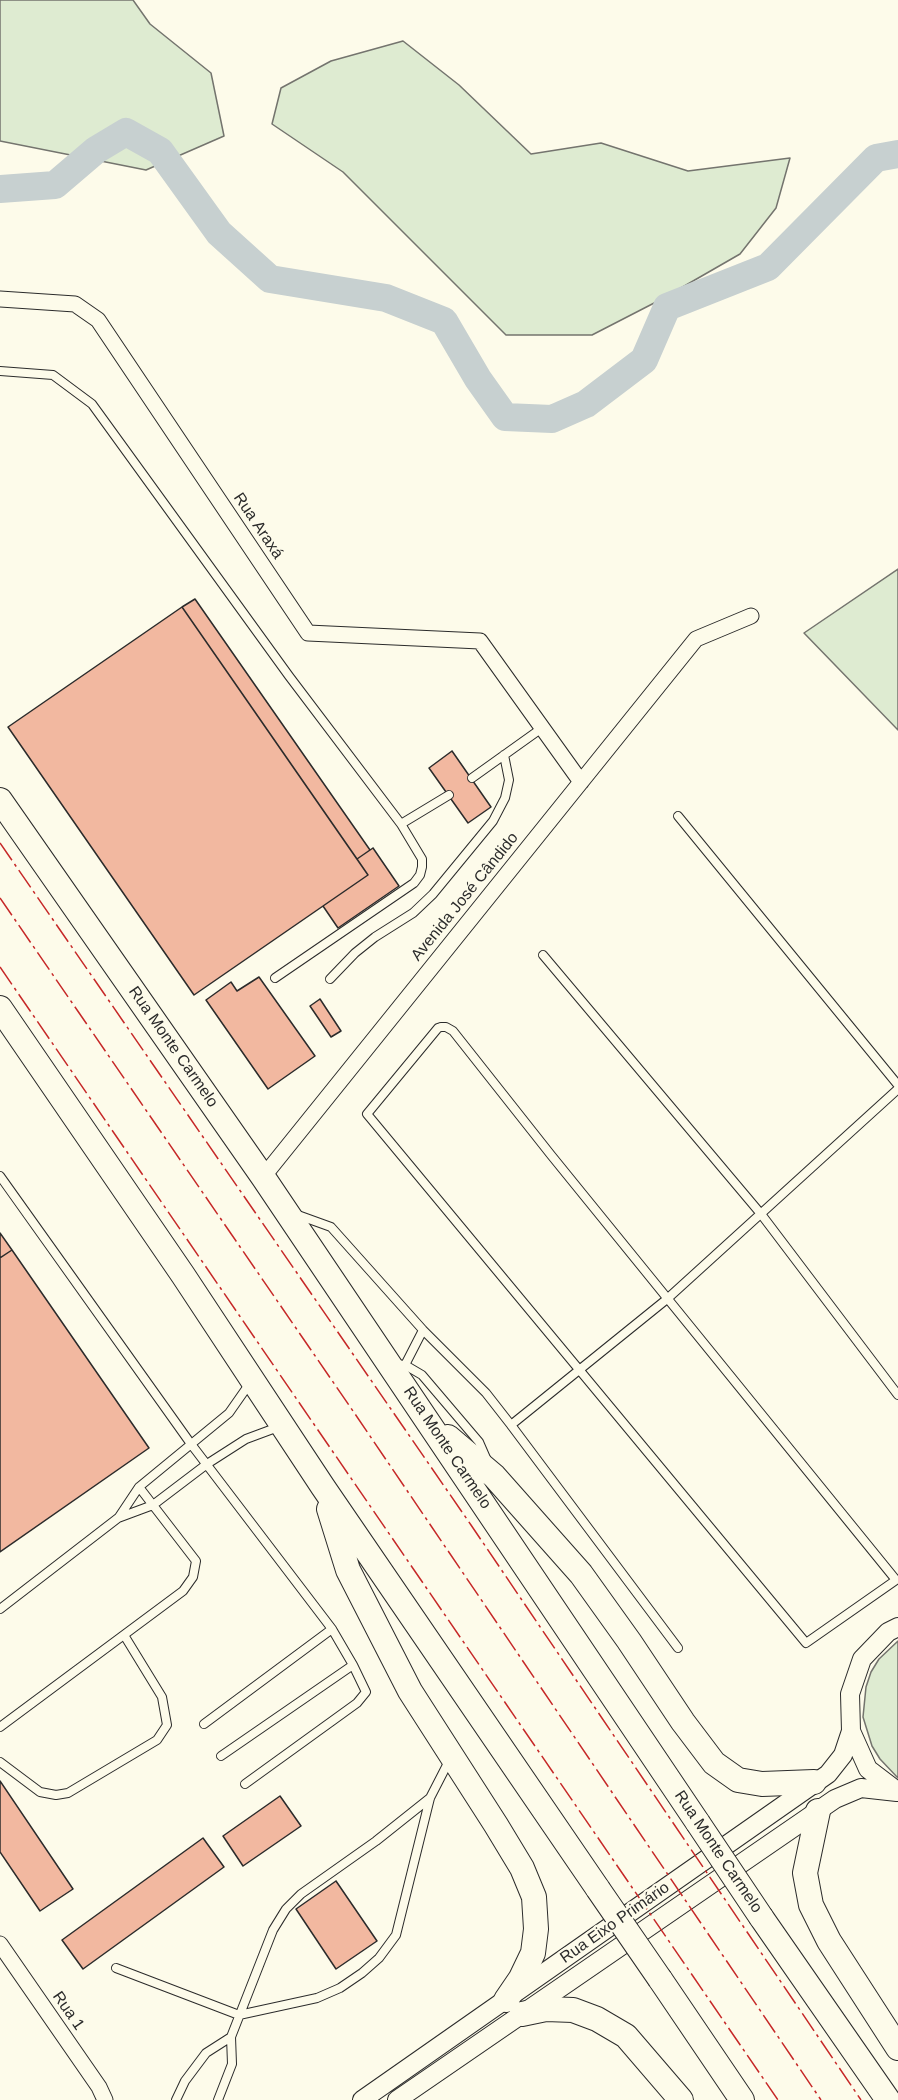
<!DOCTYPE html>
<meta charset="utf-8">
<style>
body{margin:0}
canvas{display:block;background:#fdfbea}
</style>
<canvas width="898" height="2100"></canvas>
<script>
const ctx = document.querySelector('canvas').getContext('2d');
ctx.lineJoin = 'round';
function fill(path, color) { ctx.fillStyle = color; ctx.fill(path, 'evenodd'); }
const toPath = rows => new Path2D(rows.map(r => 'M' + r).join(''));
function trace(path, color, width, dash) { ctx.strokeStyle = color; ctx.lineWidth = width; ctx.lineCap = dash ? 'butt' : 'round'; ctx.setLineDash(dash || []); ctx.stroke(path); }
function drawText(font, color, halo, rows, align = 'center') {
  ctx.font = font + ' Arial,sans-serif'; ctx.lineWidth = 4.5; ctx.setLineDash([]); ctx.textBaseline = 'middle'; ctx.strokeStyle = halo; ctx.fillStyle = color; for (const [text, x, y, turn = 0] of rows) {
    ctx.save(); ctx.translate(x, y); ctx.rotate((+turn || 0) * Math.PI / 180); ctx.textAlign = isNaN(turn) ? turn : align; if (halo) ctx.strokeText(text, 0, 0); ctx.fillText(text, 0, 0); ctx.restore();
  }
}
const green = toPath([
 [0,0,133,0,150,24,211,73,224,136,146,170,0,141,0,0],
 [403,41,459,85,531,154,601,143,688,171,790,158,776,208,740,254,660,300,592,335,506,335,343,172,272,124,281,88,331,61,403,41],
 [898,569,898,730,804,633,898,569],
 [898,1641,898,1778,880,1759,872,1746,863,1717,866,1687,871,1672,879,1659,898,1641]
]);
fill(green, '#deebd1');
trace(green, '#74746e', 1.5);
trace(toPath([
 [0,189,55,185,96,150,126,132,160,151,219,233,270,279,386,298,444,321,478,379,505,417,552,419,586,404,644,360,667,307,768,267,876,158,898,154]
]), '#c7d0d0', 28);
const building = toPath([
 [195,599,370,850,357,859,182,607,195,599],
 [182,607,368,875,194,995,8,727,182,607],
 [452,751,491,807,468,823,429,768,452,751],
 [373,848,399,886,338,928,323,906,368,875,357,859,373,848],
 [259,977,315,1056,268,1089,206,1000,231,982,237,991,259,977],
 [320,999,341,1031,331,1037,310,1006,320,999],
 [0,1233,12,1250,0,1258,0,1233],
 [12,1250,149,1448,0,1552,0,1258,12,1250],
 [0,1781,73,1889,40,1911,0,1852,0,1781],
 [280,1796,301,1826,243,1866,223,1836,280,1796],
 [203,1838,224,1867,83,1969,62,1940,203,1838],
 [336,1881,377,1941,336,1969,296,1909,336,1881]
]);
fill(building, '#f2b8a0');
trace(building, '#2b2b2b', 1.5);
const service = toPath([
 [0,371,53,375,92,404,289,676,401,824,449,795],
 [472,778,542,728],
 [678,816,898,1085],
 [543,955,761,1214,898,1395],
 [275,978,414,883,420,875,422,867,422,859,401,824],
 [330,979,355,953,375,937,413,913,433,894,493,821,505,798,509,780,504,755],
 [441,1027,446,1027,453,1031,551,1155,896,1580,806,1643,367,1114,438,1028,441,1027],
 [0,1176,191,1444,332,1629,353,1665,366,1692,357,1703,245,1784],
 [295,1214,331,1227,423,1330,486,1393,511,1425,667,1299,898,1089],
 [395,1364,405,1365,422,1375,479,1442,486,1458],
 [405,1365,423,1330],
 [511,1425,678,1648],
 [119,1517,139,1487,229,1413,250,1383],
 [0,1609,118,1518,153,1505,207,1464,246,1439,281,1426],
 [204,1724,332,1629],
 [0,1727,183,1591,193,1577,196,1561,139,1487],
 [221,1756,353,1665],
 [0,1762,40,1792,56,1795,68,1793,157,1740,167,1725,162,1697,124,1635],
 [116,1968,239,2015,317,1998,340,1988,362,1973,379,1958,396,1935,430,1798,449,1761],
 [176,2100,185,2081,206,2053,231,2037],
 [218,2100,232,2064,231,2037,273,1930,286,1909,301,1894,376,1841,430,1798]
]);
const minor = toPath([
 [0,299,75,304,98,320,308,633,480,641,581,782],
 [263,1177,696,639,751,616],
 [0,1944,99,2087,105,2100]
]);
const tertiary = toPath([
 [897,1791,868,1769,851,1731,850,1694,862,1659,888,1632,898,1627],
 [362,2100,828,1774,843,1755,851,1731],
 [397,2100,835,1799,861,1788,897,1792]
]);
const trunk = toPath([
 [0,800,263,1177,698,1823],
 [0,1008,183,1275,323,1487,598,1889],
 [448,1437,494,1476,581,1574,629,1641,683,1722,714,1763,738,1780,762,1784,814,1782],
 [329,1509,348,1570,410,1691,496,1825,522,1868,534,1897,536,1929,533,1953,521,1978,506,2000],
 [818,1811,805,1873,811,1905,829,1941,898,2048],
 [761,1917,888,2100],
 [660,1979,742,2100],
 [522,2014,546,2009,573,2010,597,2019,626,2036,681,2100]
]);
trace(service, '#2b2b2b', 10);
trace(minor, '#2b2b2b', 17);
trace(tertiary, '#2b2b2b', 20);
trace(trunk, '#2b2b2b', 26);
trace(service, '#fdfbea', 8);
trace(minor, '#fdfbea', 15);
trace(tertiary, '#fdfbea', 18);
trace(trunk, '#fdfbea', 24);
const trunkBridge = toPath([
 [698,1823,761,1917],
 [598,1889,660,1979]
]);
trace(trunkBridge, '#2b2b2b', 26, []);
trace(trunkBridge, '#fdfbea', 24);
trace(toPath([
 [0,843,471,1525,861,2100],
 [0,898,353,1411,821,2100],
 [0,967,778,2100]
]), '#c62828', 1.5, [21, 4.5, 3, 4.5]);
drawText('16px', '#2b2b2b', '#fdfbea', [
 ["Rua Araxá",258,526,56],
 ["Avenida José Cândido",465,897,-51],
 ["Rua Monte Carmelo",173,1047,55],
 ["Rua Monte Carmelo",447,1448,56],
 ["Rua Monte Carmelo",718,1852,56],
 ["Rua Eixo Primário",615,1923,-35],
 ["Rua 1",68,2011,55]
]);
</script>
